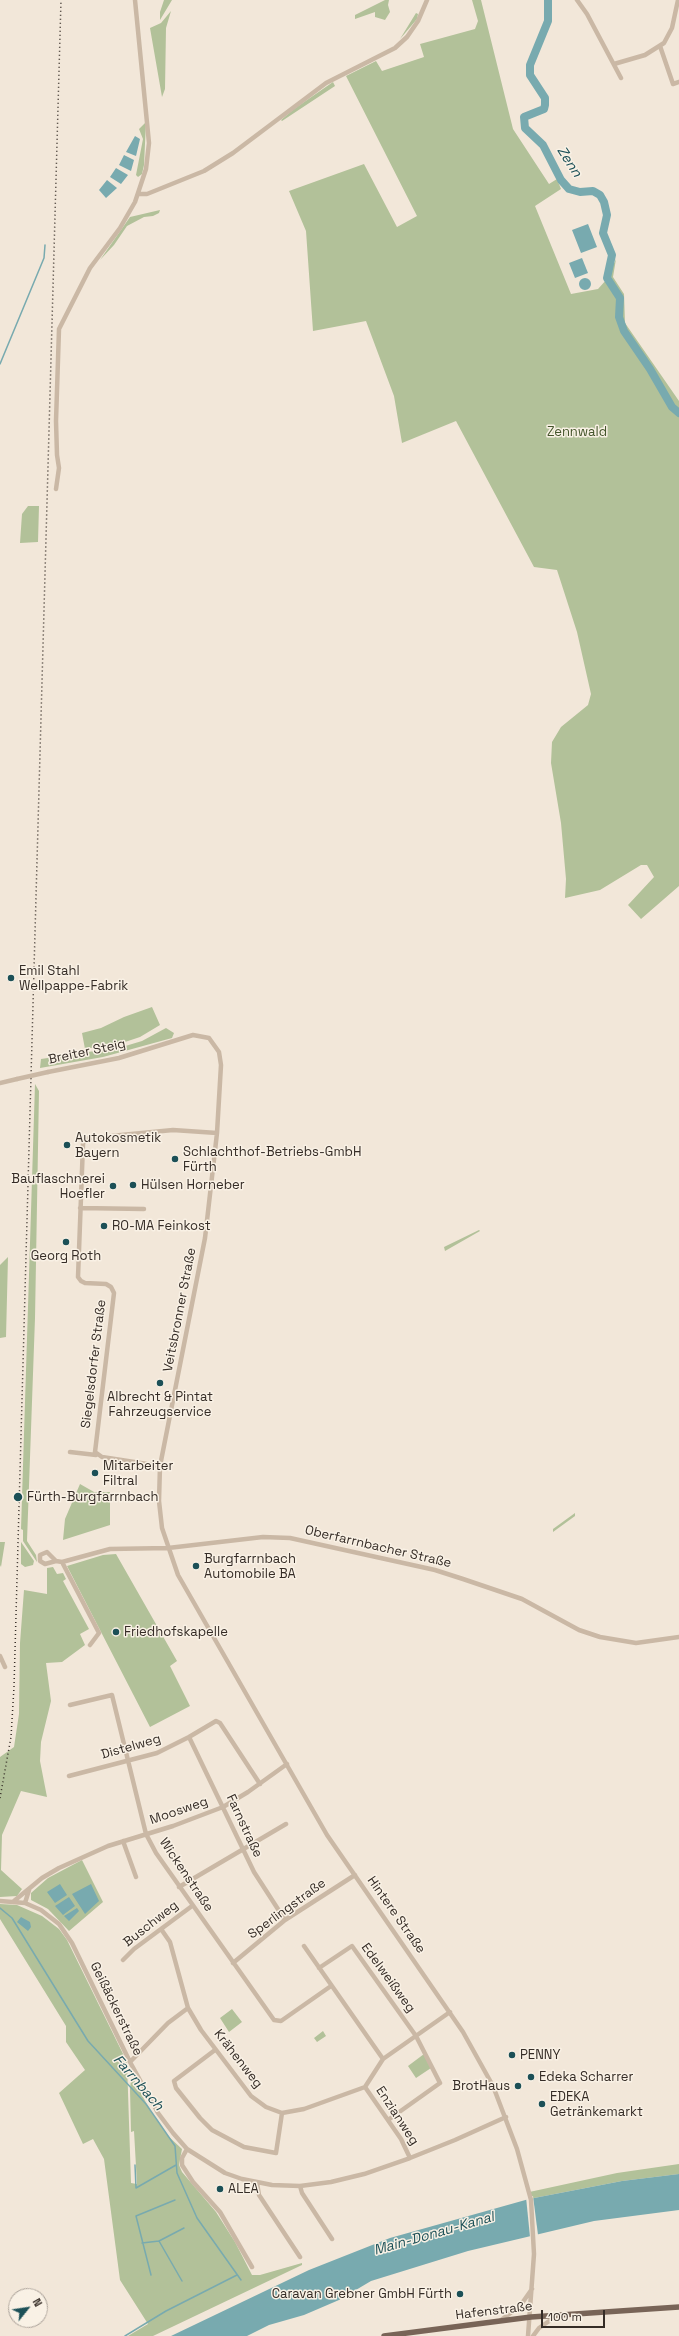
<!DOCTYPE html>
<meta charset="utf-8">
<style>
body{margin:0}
#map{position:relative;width:679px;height:2336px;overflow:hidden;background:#f2e7d9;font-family:"Space Grotesk",sans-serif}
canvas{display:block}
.north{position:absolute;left:8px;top:2288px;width:40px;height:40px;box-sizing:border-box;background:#f9f1e5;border:1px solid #aba299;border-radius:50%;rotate:60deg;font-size:11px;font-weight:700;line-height:16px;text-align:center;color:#352c26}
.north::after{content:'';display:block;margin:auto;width:14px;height:18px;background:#1c5057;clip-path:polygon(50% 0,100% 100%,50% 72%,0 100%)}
.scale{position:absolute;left:541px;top:2310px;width:64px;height:18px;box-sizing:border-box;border:2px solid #352c26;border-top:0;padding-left:5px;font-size:12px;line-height:14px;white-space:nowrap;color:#352c26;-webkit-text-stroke:3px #f9f1e5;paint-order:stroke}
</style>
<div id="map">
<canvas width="679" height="2336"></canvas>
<div class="north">N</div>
<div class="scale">100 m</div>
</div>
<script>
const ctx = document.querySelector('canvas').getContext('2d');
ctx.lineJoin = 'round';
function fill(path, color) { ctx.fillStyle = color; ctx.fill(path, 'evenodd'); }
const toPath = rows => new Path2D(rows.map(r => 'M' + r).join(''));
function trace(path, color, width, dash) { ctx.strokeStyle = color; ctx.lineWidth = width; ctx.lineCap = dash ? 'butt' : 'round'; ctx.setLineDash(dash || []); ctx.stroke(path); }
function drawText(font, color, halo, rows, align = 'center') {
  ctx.font = font + ' "Space Grotesk",sans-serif'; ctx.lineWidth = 3; ctx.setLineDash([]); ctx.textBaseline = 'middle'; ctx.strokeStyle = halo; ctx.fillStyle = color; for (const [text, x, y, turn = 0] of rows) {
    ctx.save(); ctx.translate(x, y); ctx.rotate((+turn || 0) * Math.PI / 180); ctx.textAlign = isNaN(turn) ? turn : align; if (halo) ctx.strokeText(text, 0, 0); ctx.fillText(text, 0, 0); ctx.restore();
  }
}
fill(toPath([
 [164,0,172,0,160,20,160,12],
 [385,0,389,0,388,5,390,12,385,20,375,17,375,12,355,19,355,15],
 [472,0,481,0,513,129,549,184,557,179,561,189,535,206,571,294,598,289,607,279,616,259,613,277,624,294,625,323,679,401,679,886,641,919,628,905,654,877,647,865,641,865,600,890,565,898,566,879,561,823,551,763,552,742,561,727,588,705,591,694,577,632,557,570,534,567,456,421,402,443,394,396,366,321,313,331,306,231,289,191,364,164,397,227,417,216,346,76,376,61,382,71,424,57,420,44,475,29,478,21],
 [171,11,166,28,165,89,162,97,150,28,161,23],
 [416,13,418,14,417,19,400,39],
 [333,82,335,86,282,121,281,120,294,109],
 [146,122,144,165,142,174,138,177,136,175,143,139,139,129],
 [160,210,159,213,153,216,144,217,127,226,114,245,100,260,130,217],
 [28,506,39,506,38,542,20,543,22,514],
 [152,1007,160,1025,140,1037,125,1042,85,1049,82,1033,101,1028,124,1017],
 [166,1028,174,1033,172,1038,103,1057,40,1068,41,1059,122,1047,142,1041],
 [35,1084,39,1091,35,1318,27,1541,36,1555,37,1562,23,1541,23,1530,21,1529],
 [479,1230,480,1231,445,1251,444,1247],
 [8,1257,6,1337,0,1338,0,1265],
 [80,1484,94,1492,110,1492,110,1525,63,1540,65,1519],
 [575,1513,575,1516,553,1532,553,1529],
 [0,1542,5,1542,1,1567,0,1565],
 [21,1542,34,1561,33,1565,25,1567,21,1564],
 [116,1554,177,1661,170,1666,190,1706,150,1727,67,1566,103,1555],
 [53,1567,57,1574,63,1573,66,1579,63,1581,89,1629,80,1634,85,1645,62,1662,46,1663,51,1701,41,1742,40,1761,47,1797,21,1791,2,1835,1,1870,22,1889,17,1896,0,1897,0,1757,14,1747,19,1714,20,1643,24,1590,47,1594,47,1568],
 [82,1860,103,1902,69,1931,48,1909,31,1900,31,1893,48,1878],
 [0,1904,17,1905,42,1916,59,1929,67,1940,127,2062,131,2183,137,2184,134,2131,131,2132,130,2089,131,2080,134,2080,151,2112,167,2135,182,2149,179,2165,182,2172,216,2212,235,2242,252,2275,260,2275,302,2263,302,2265,153,2336,128,2336,148,2324,120,2280,104,2159,93,2139,83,2144,59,2093,85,2070,66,2042,66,2026,0,1919],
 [232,2009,242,2022,229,2032,220,2018],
 [323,2031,326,2036,317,2042,314,2038],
 [424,2054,431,2068,416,2078,408,2066],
 [679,2164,679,2174,622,2181,529,2199,529,2192,534,2191,617,2173]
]), '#b2c199');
fill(toPath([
 [135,136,140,139,136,156,126,152],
 [124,155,134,160,131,171,119,165],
 [116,168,128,175,121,184,110,177],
 [107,180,117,188,106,198,99,190],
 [588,224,597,247,581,253,572,230],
 [582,258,588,273,575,278,569,263],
 '579 284a6 6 0 1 1 12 0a6 6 0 1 1-12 0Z',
 [60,1884,67,1895,55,1903,47,1892],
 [91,1884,99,1901,85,1914,72,1894],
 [69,1897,75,1906,63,1915,55,1906],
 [77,1908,79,1911,69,1921,64,1916],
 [21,1917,30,1922,31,1927,28,1931,17,1922],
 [679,2174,679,2210,594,2221,468,2251,371,2281,339,2300,304,2315,269,2325,247,2336,171,2336,309,2270,390,2238,529,2199,622,2181]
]), '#78aaaf');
fill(toPath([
 [533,2196,538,2235,530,2237,526,2197]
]), '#f2e7d9');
trace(toPath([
 [0,364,44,258,45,245],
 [0,1908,12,1918,88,2041,146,2104,175,2146,177,2173,197,2218,241,2280],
 [135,2165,136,2188,176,2165],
 [159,2241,182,2281],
 [142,2243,159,2241,184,2228],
 [151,2275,136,2216,175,2200],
 [125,2336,166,2311,237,2275]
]), '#78aaaf', 1.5);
trace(toPath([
 [548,0,548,21,530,65,530,75,545,98,545,105,544,109,524,117,525,128,543,145,561,180,569,189,580,192,593,191,600,195,604,202,607,215,603,233,612,255,607,278,620,298,619,317,624,331,650,369,672,407,679,413]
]), '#78aaaf', 8);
trace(toPath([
 [577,0,587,14,621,78],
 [660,46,673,84,679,82],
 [614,64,645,55,664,43,672,28,678,0],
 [139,194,147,194,204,171,233,153,326,83,395,48,407,37,418,21,427,0],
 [56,489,59,468,57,455,56,421,59,329,90,268,120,228,135,202,146,169,149,143,135,0],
 [48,1072,119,1058,193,1035,209,1038,219,1052,221,1065,217,1133,205,1238,160,1466,159,1501,162,1528,178,1575,327,1835,463,2032,493,2086,517,2149,531,2200,534,2254,528,2336],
 [0,1083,17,1079],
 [80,1208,144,1209],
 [70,1452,96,1455],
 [160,1466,102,1457,95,1452,114,1293,111,1287,106,1284,85,1283,81,1281,78,1277,83,1144,85,1139,90,1138,173,1130,217,1133],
 [56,1561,47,1552,40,1555,40,1561,45,1564,56,1561,62,1562,110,1549,168,1548,263,1537,290,1538,435,1570,463,1579,522,1599,579,1630,600,1637,636,1643,679,1637],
 [62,1562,99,1633,90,1645],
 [0,1656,5,1667],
 [70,1705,112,1695,146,1834,156,1853,274,2020,281,2021,331,1986],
 [189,1737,254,1872,285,1920],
 [69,1776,157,1753,189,1737,216,1721,220,1723,260,1784],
 [123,1841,136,1877],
 [179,1887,286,1824],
 [0,1901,25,1903,41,1910,59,1924,72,1943,130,2062,158,2113,173,2133,187,2149,225,2173,242,2179,272,2185,300,2186,331,2182,364,2174,410,2158,455,2140,506,2117],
 [14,1901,42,1878,59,1868,108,1846,173,1826,223,1807,248,1792,287,1764],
 [25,1903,29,1890],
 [161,1929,170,1942,188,2008,201,2030,251,2096,266,2107,282,2113,304,2109,365,2087,383,2059,450,2012],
 [304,1946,383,2059],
 [123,1960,134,1949,192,1906],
 [233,1963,285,1920,355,1875],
 [319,1968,352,1946,416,2036,440,2083,388,2120],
 [215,2050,174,2081,176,2088,200,2118,212,2130,244,2147,276,2153,282,2113],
 [130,2062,168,2023,188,2008],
 [365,2087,401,2139,410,2158],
 [187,2149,182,2158,182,2165,193,2182,220,2212,252,2267],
 [257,2183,259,2195,300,2257],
 [300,2186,302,2193,332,2239],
 [501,2320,520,2306,532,2289],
 [533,2336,539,2328,558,2315]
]), '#cab8a5', 4.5);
trace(toPath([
 [384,2336,531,2317,679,2307]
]), '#786457', 5.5);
trace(toPath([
 [0,1798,11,1737,14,1687,61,0]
]), '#352c26', 1.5, [1, 3]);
trace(toPath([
 [17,1079,48,1072]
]), '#cab8a5', 4.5);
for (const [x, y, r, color] of [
 [11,978,4,"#1c5057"],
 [67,1145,4,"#1c5057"],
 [175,1159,4,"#1c5057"],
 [133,1185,4,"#1c5057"],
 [113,1186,4,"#1c5057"],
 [104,1226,4,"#1c5057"],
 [66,1242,4,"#1c5057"],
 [160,1383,4,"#1c5057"],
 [95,1473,4,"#1c5057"],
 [18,1497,5,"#1c5057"],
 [196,1566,4,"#1c5057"],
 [116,1632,4,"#1c5057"],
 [512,2055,4,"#1c5057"],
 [531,2077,4,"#1c5057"],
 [518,2086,4,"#1c5057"],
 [542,2104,4,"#1c5057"],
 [220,2189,4,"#1c5057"],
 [460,2294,4,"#1c5057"]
]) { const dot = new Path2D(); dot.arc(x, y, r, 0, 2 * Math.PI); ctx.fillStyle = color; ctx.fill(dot); trace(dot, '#f9f1e5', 1.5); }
drawText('13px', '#43542a', '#f9f1e5', [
 ["Zennwald",577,432]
]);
drawText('13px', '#352c26', '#f9f1e5', [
 ["Emil Stahl",19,971],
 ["Wellpappe-Fabrik",19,986],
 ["Autokosmetik",75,1138],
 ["Bayern",75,1153],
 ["Schlachthof-Betriebs-GmbH",183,1152],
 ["Fürth",183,1167],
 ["Bauflaschnerei",105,1179,"right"],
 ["Hoefler",105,1194,"right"],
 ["Hülsen Horneber",141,1185],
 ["RO-MA Feinkost",112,1226],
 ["Georg Roth",66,1256,"center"],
 ["Albrecht & Pintat",160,1397,"center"],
 ["Fahrzeugservice",160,1412,"center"],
 ["Mitarbeiter",103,1466],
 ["Filtral",103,1481],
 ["Fürth-Burgfarrnbach",27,1497],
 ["Burgfarrnbach",204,1559],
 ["Automobile BA",204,1574],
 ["Friedhofskapelle",124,1632],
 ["PENNY",520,2055],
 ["Edeka Scharrer",539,2077],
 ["BrotHaus",510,2086,"right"],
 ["EDEKA",550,2097],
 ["Getränkemarkt",550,2112],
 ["ALEA",228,2189],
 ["Caravan Grebner GmbH Fürth",452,2294,"right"]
], 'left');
drawText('13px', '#352c26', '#f9f1e5', [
 ["Breiter Steig",87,1052,-12],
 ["Veitsbronner Straße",180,1310,-79],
 ["Siegelsdorfer Straße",94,1364,-83],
 ["Oberfarrnbacher Straße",378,1547,13],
 ["Distelweg",131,1747,-16],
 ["Moosweg",179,1811,-19],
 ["Farnstraße",244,1826,65],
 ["Wickenstraße",186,1875,56],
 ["Sperlingstraße",287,1909,-36],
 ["Hintere Straße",396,1915,55],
 ["Buschweg",151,1924,-38],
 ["Edelweißweg",388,1978,54],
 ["Geißäckerstraße",116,2009,64],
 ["Krähenweg",238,2059,52],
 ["Enzianweg",397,2116,57],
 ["Hafenstraße",494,2311,-7]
]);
drawText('italic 14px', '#1c5057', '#f9f1e5', [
 ["Zenn",569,162,57],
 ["Farrnbach",138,2083,49],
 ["Main-Donau-Kanal",434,2234,-16]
]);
</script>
